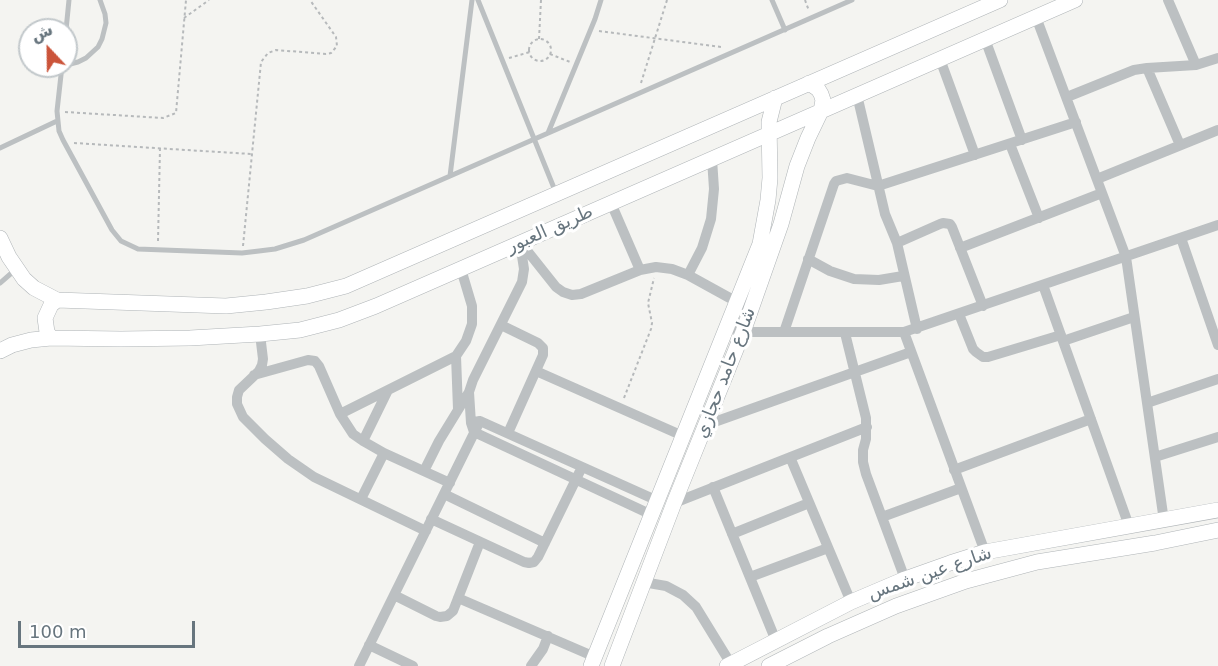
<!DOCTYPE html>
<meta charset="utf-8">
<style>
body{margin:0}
#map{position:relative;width:1218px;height:666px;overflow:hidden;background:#f4f4f1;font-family:"DejaVu Sans",Vazirmatn,sans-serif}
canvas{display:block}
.north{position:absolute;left:18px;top:18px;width:60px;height:60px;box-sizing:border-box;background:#fff;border:2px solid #c2c8cb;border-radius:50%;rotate:338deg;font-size:16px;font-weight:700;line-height:24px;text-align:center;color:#67757e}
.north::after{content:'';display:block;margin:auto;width:21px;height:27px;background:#cb543a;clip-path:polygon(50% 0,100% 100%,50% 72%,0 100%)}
.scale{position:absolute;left:18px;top:621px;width:177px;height:27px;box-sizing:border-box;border:3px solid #67757e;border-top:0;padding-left:8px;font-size:18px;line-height:21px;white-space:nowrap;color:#67757e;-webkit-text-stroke:4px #fff;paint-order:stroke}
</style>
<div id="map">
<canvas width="1218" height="666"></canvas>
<div class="north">ش</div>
<div class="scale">100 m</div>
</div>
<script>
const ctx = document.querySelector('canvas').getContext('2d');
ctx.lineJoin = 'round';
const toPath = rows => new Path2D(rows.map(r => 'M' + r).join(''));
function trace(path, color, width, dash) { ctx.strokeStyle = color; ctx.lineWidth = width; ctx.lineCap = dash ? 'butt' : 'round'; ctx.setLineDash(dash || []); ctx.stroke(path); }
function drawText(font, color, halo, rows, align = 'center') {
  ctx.font = font + ' "DejaVu Sans",Vazirmatn,sans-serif'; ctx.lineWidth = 6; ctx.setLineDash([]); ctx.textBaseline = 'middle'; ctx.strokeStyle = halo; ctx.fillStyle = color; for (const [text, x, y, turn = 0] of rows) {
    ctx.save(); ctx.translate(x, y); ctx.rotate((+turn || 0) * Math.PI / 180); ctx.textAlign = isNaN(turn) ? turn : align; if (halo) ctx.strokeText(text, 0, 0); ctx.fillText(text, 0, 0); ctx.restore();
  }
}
const secondary = toPath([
 [0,238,9,257,24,279,34,288,57,300,226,306,266,302,307,296,346,286,1000,0],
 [51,338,47,332,45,318,51,305,57,300],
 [0,351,12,345,31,340,51,338,121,339,190,338,260,334,300,330,339,320,376,306,1075,0],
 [591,666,760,244,768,200,770,178,769,122,775,98],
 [612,666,674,503,743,332,781,224,797,166,808,138,821,111,823,100,821,94,818,89,809,83],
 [727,666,851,602,905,579,950,563,985,552,1218,510],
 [769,666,828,636,896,606,966,581,1037,562,1155,543,1218,530]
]);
trace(secondary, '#afb4b7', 16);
trace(toPath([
 [805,0,809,11],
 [184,18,209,0],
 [599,31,721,47],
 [539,39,541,0],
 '529 50a11 11 0 1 1 22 0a11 11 0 1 1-22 0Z',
 [550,54,570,62],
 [509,58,530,52],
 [641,83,667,0],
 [65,112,163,118,176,113,186,0],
 [74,143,251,154],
 [158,241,160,148],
 [243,246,261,62,268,53,276,50,326,54,331,53,337,46,336,37,310,0],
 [624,398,651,329,652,323,648,303,654,278]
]), '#b6b9bb', 2, [3, 3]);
trace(toPath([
 [478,0,556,193],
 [772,0,785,30],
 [66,30,69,0],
 [66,65,78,62,86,58,98,47,102,39,106,23,105,14,100,0],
 [62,66,57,111,59,131,63,140,112,230,121,241,138,249,242,253,259,251,275,249,304,240,852,0],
 [548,133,595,19,601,0],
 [0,148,57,121],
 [450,176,472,0],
 [0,283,15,270]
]), '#bcc0c2', 5);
trace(toPath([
 [1168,0,1196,65],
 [1036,17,1126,257,1164,521],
 [985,39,1022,140],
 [940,59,975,155],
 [1147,68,1180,145],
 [857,95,885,214,897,243,917,329],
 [1067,97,1134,70,1147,68,1196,65,1218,58],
 [1010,144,1039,218],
 [1097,179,1218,130],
 [611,203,640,270],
 [1181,238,1218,345],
 [521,243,556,287,563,292,572,295,581,294,640,270,656,267,672,269,688,275,737,302],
 [897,243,940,224,943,223,950,224,952,227,983,306],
 [517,244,522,256,524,269,522,282,473,380,469,392,471,423,474,432,652,515],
 [960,248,1102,193],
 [808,259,830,271,854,279,879,280,903,276],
 [688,275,702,248,711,219,714,189,712,159],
 [1043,285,1129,526],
 [959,314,973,349,976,352,983,357,988,357,1061,335],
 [501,325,538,343,543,348,543,355,508,433],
 [728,326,743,332,904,332,1218,225],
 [784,332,834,184,836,181,847,178,878,186,1076,122],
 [904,332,985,552],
 [845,333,866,418,866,439,863,450,863,462,866,474,905,579],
 [260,334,263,359,262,365,259,371,239,390,237,397,237,404,243,417,265,439,288,459,314,477,426,531],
 [1063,341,1134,317],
 [456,356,458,409],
 [536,371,683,436],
 [254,375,308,360,315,361,319,366,340,414,353,434,363,441,384,453,450,483],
 [1147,403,1218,379],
 [340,414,456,356,466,341,472,324,472,306,461,269],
 [474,422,480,421,658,501],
 [706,425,911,352],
 [363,441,388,390],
 [790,457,851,602],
 [1155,457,1218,437],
 [954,470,1091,419],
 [424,471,439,441,469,392],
 [713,487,776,641],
 [444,494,545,543],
 [361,499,384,453],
 [674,503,867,427],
 [882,517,961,488],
 [431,519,524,562,529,563,534,562,538,557,582,467],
 [732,534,809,503],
 [750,577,828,548],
 [643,582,666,586,683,595,696,607,731,664],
 [394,595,436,616,440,617,447,616,453,611,480,542],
 [458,598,595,657],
 [369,645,413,666],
 [359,666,480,421],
 [531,666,543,649,548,636]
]), '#bcc0c2', 10);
trace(secondary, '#fff', 15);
drawText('18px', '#67757e', '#fff', [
 ["طريق العبور",550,230,-24],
 ["شارع حامد حجازي",726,373,-69],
 ["شارع عين شمس",930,574,-19]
]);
</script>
